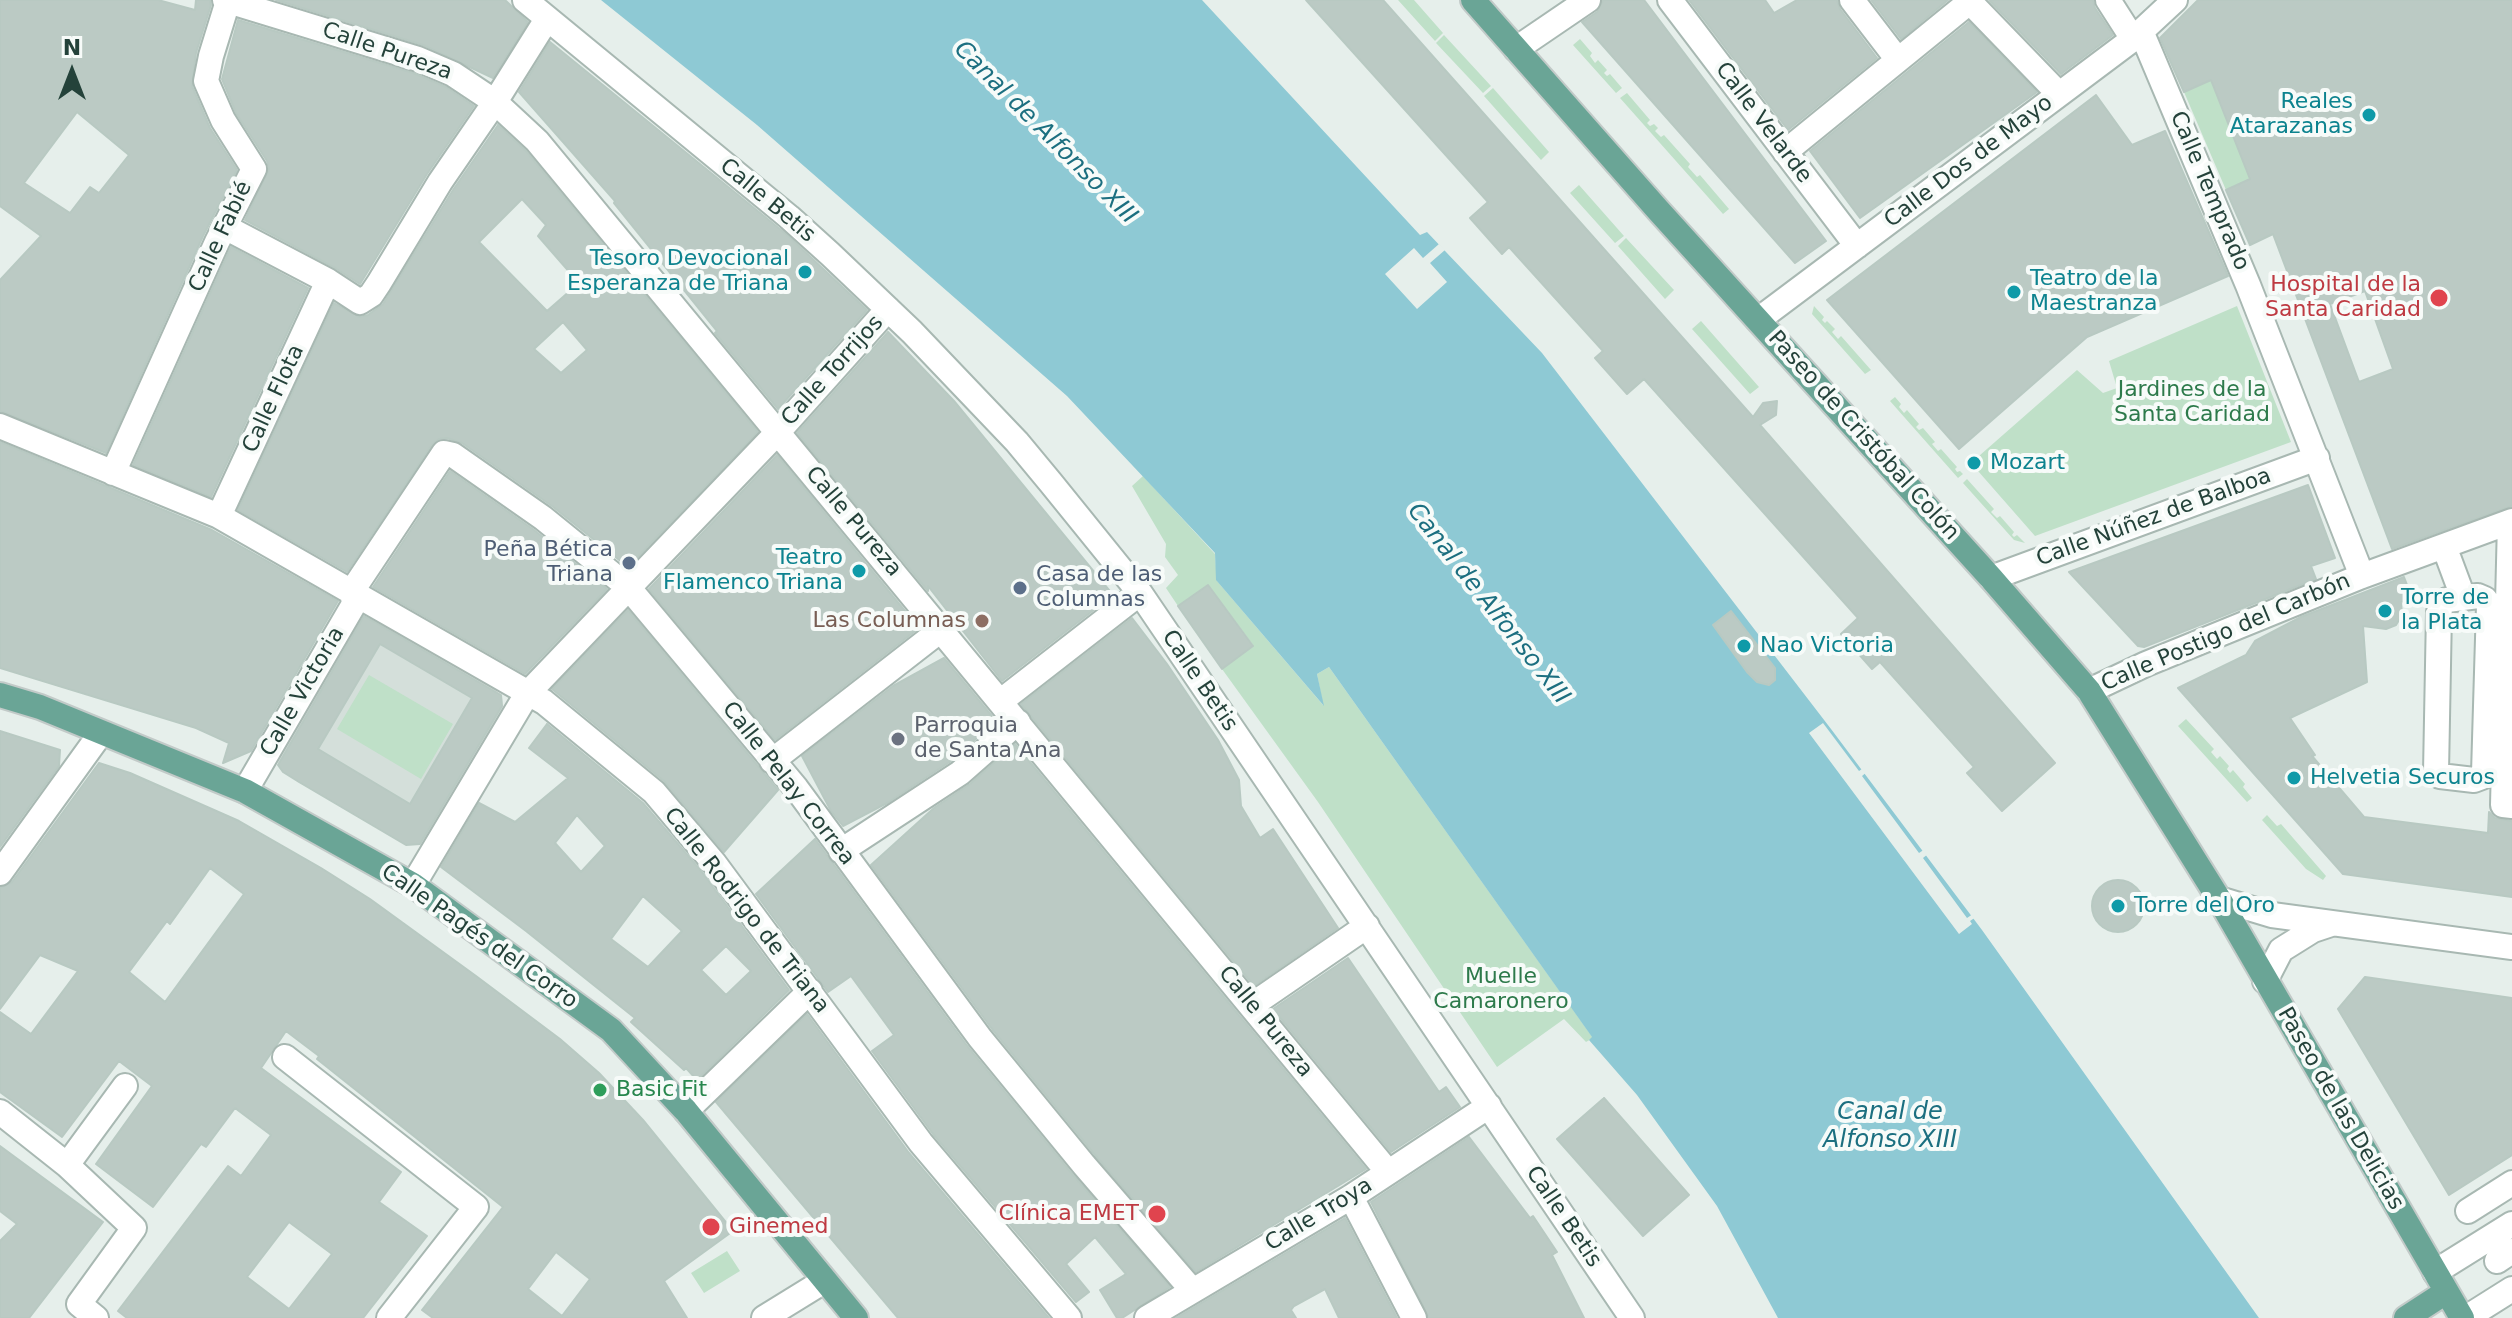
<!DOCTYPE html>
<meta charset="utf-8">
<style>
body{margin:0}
#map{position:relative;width:2512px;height:1318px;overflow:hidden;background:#e6efeb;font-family:"DejaVu Sans",sans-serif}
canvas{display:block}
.north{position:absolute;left:32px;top:32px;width:80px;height:80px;-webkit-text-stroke:6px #f7fbf9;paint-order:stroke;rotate:0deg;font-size:22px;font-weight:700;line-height:32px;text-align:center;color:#24423a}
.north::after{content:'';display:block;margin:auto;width:28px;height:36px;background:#24423a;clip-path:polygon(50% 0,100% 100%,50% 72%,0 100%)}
</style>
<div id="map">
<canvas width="2512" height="1318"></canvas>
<div class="north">N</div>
</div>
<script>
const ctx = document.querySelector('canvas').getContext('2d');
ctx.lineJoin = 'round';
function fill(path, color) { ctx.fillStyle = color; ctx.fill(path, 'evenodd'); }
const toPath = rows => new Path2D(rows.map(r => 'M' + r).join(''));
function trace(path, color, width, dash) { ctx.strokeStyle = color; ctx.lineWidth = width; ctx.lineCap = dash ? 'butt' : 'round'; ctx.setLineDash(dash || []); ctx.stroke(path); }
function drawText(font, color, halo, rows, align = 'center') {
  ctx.font = font + ' "DejaVu Sans",sans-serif'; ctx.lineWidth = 8; ctx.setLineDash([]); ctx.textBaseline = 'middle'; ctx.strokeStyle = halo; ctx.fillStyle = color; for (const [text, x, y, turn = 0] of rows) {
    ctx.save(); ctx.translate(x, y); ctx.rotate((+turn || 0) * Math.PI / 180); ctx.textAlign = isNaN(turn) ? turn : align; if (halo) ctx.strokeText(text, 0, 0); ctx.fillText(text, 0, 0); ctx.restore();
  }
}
fill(toPath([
 [364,618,374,618,496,690,502,698,503,708,427,837,418,844,406,845,278,765,279,752,357,622]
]), '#d4dfda');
fill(toPath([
 [1398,0,1414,0,1443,33,1435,41],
 [1444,35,1491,86,1483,93,1436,43],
 [1580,39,1592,53,1590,56,1595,63,1598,60,1607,70,1604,73,1607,76,1610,74,1622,88,1616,93,1573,45],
 [2211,80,2250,179,2226,190,2184,92],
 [1493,88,1549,152,1541,160,1484,96],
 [1627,93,1650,120,1647,123,1650,126,1654,124,1658,128,1655,131,1661,137,1664,135,1690,164,1688,167,1697,177,1700,175,1729,209,1723,214,1620,98],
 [1579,185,1624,236,1615,243,1570,193],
 [1626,238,1674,290,1665,299,1618,246],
 [1814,306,1824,317,1822,320,1825,323,1827,321,1835,329,1832,332,1838,339,1841,336,1871,370,1865,374,1812,314],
 [2237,306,2291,442,2035,536,1971,463,2077,370,2103,393,2117,388,2109,361],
 [1701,321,1759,387,1750,394,1692,329],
 [1895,397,1901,404,1899,407,1904,413,1907,410,1919,424,1916,427,1919,430,1923,428,1935,442,1932,444,1938,451,1941,449,1957,467,1955,469,1957,472,1960,471,1963,474,1958,478,1890,401],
 [1143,476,1215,554,1217,581,1323,705,1317,674,1329,667,1593,1038,1586,1042,1564,1019,1497,1067,1318,802,1222,669,1253,645,1208,585,1178,606,1166,588,1178,575,1165,557,1166,544,1132,486],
 [1967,479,1994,509,1991,512,1997,518,2000,516,2014,532,2012,535,2014,537,2017,535,2025,543,2014,540,1963,483],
 [369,675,453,724,421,779,337,729],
 [2186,719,2214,749,2211,752,2217,759,2220,756,2229,766,2227,769,2230,773,2233,770,2245,784,2243,787,2252,798,2247,802,2178,726],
 [2267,815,2277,826,2281,824,2326,876,2323,880,2306,869,2262,820],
 [727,1251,740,1271,704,1293,691,1273]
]), '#bfe0c8');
fill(toPath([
 [601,0,1202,0,1420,235,1427,232,1542,353,1831,729,1982,930,2259,1318,1778,1318,1717,1206,1637,1095,1589,1040,1592,1037,1329,667,1317,674,1324,706,1216,580,1215,553,1067,396,757,125]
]), '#8ec9d4');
fill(toPath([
 [1439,244,1445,250,1430,263,1447,282,1417,309,1385,274,1414,248,1423,258],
 [1823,723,1859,771,1865,767,1868,771,1862,776,1919,853,1925,849,1928,854,1923,858,1967,918,1973,914,1976,917,1970,921,1972,924,1959,934,1809,733]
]), '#e6efeb');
const building = toPath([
 [0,0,158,0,195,10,196,0,210,0,211,5,196,53,192,86,210,128,237,170,203,236,106,453,0,411,0,280,41,236,0,206,0,0],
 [77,112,129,155,99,193,90,187,70,213,24,183,77,112],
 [276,0,505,0,528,22,493,78,423,45,276,0],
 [1306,0,1383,0,1753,417,1763,403,1777,401,1776,415,1760,425,2055,763,2002,811,1967,773,1974,767,1880,662,1872,669,1841,634,1858,618,1644,379,1627,394,1595,358,1603,351,1509,247,1502,254,1470,218,1488,202,1306,0],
 [1603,0,1644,0,1826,241,1795,263,1582,22,1597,12,1603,0],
 [1689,0,1765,0,1774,13,1797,0,1837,0,1840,9,1877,58,1788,130,1689,0],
 [1871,0,1948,0,1901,39,1871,0],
 [1989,0,2093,0,2095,8,2113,35,2061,74,1989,0],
 [2198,0,2512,0,2512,506,2392,549,2273,234,2250,245,2226,190,2250,179,2211,80,2184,92,2160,38,2198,0],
 [2365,291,2393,369,2359,382,2330,304,2365,291],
 [238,20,413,73,446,87,474,106,427,174,360,284,335,268,245,220,269,169,267,161,236,113,222,79,238,20],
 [1969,22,2037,92,1860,218,1810,151,1969,22],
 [550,42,786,234,867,310,778,409,715,333,717,331,614,203,615,201,519,92,550,42],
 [2096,95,2132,145,2165,131,2228,276,2087,337,1959,449,1827,300,2096,95],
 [498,125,526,151,758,432,628,567,552,506,462,443,447,438,439,439,432,445,347,572,238,510,334,303,359,317,368,315,383,304,453,190,498,125],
 [522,199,546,225,538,236,579,283,547,311,479,242,522,199],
 [563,322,587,350,561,373,534,349,563,322],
 [231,247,308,288,211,497,133,465,231,247],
 [888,332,954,401,1113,595,1002,681,928,586,928,591,797,433,888,332],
 [0,442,212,530,338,601,251,751,223,763,229,743,196,728,0,668,0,442],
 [777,455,919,628,775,740,649,589,777,455],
 [450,471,534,530,607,589,525,674,373,587,450,471],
 [2308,485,2335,558,2311,566,2316,579,2144,647,2138,646,2069,572,2308,485],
 [2404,577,2412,598,2401,602,2402,615,2396,625,2386,629,2363,626,2367,682,2290,718,2315,755,2312,756,2364,817,2488,833,2489,812,2495,818,2512,821,2512,897,2343,874,2178,688,2246,655,2255,641,2301,617,2404,577],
 [1208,585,1253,646,1222,669,1178,606,1208,585],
 [628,610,778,790,724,852,664,781,552,689,628,610],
 [1731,611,1775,668,1775,680,1769,685,1757,682,1747,672,1713,625,1731,611],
 [364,616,501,695,502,706,420,844,406,845,299,782,283,772,278,765,364,616],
 [380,644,472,698,410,804,318,749,380,644],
 [1132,618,1167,664,1218,740,1239,780,1241,806,1260,838,1273,829,1338,928,1254,986,1021,704,1132,618],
 [944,658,996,721,951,761,889,802,843,826,831,811,802,756,893,686,944,658],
 [547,724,643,803,702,872,789,990,697,1080,686,1068,684,1070,631,1022,635,1018,526,931,441,867,479,803,515,822,568,778,529,748,547,724],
 [577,815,605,846,581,872,555,843,577,815],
 [643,896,682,931,648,967,611,939,643,896],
 [726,946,751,971,726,995,701,970,726,946],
 [0,731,60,750,59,766,0,847,0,731],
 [1015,744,1366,1169,1196,1272,1095,1155,992,1029,871,865,934,808,970,784,1015,744],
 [99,763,130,773,239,821,321,868,370,899,476,976,560,1039,599,1073,643,1120,733,1231,664,1281,687,1318,433,1318,422,1310,503,1207,317,1059,319,1056,286,1031,261,1068,401,1172,379,1202,427,1236,363,1318,127,1318,118,1311,228,1166,241,1176,271,1135,235,1108,206,1147,201,1144,153,1207,96,1164,152,1086,119,1061,62,1137,0,1092,0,1012,31,1034,78,971,40,955,0,1009,0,888,12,882,99,763],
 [210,868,244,894,165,1002,129,972,167,921,170,924,210,868],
 [289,1222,332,1254,289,1309,247,1277,289,1222],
 [556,1252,590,1279,562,1316,528,1289,556,1252],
 [815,839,968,1047,1073,1175,1170,1287,1122,1318,1117,1318,1100,1290,1126,1274,1095,1237,1066,1264,1089,1292,1076,1302,933,1134,872,1051,894,1035,851,976,828,992,756,894,815,839],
 '2092 906a26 26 0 1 1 52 0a26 26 0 1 1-52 0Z',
 [1348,958,1439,1092,1446,1087,1460,1107,1391,1152,1273,1009,1348,958],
 [2365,977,2512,998,2512,1155,2449,1195,2338,1009,2365,977],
 [807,1014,909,1153,1049,1318,898,1318,716,1102,807,1014],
 [1604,1098,1689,1195,1643,1236,1557,1139,1604,1098],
 [1469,1137,1530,1218,1533,1216,1557,1252,1552,1255,1584,1318,1429,1318,1371,1202,1469,1137],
 [0,1146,103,1222,29,1318,0,1318,0,1241,17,1224,0,1211,0,1146],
 [1345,1218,1397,1318,1339,1318,1325,1289,1294,1306,1291,1310,1296,1318,1176,1318,1345,1218]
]);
fill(building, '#bbcac4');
trace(building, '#b8c9c2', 2);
const minor = toPath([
 [225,0,418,59,453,74,495,102,537,141,1388,1172],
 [525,0,789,217,830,254,912,332,1017,442,1051,483,1140,593,1632,1318],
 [1670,0,1857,246],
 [1852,0,1898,60],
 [1968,0,2059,94],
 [2108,0,2133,39],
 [2141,31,2248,285,2362,576],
 [1516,49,1588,0],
 [1785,152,1972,0],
 [225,227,328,281,360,302,371,295,379,283,440,182,495,102,547,19],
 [1758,320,2133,39,2175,0],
 [0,426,219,516,544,702,654,792,714,863,921,1143,1069,1318],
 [113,473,217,242,254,169,223,120,206,81,211,56,228,1],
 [219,516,328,281],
 [2510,522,2503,805,2512,806],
 [2444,546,2463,597],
 [1991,578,2317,458],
 [2478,596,2485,599,2489,605,2484,773,2482,777,2474,780,2440,776,2436,772,2439,612,2442,604,2447,600,2478,596],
 [2089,691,2146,664,2362,576,2512,521],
 [1001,701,1140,593],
 [772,761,942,629],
 [245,791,354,604,352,591,444,453,453,455,543,518,628,587,796,788,980,1038,1084,1165,1192,1290],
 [841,851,960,773,1018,722],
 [0,873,101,733],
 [413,885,527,694,778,432,888,309],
 [2219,899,2272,915,2512,947],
 [2265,981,2281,950,2313,930,2331,924],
 [1252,1005,1367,926],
 [285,1057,476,1207,389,1318],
 [686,1111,810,991],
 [0,1112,67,1165,134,1228,79,1304,96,1318],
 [67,1165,125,1086],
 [1351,1197,1414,1318],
 [2468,1211,2512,1183],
 [2497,1261,2512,1251],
 [2435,1272,2512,1224],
 [764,1318,824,1281],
 [1147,1318,1351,1197,1489,1106],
 [2466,1318,2512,1289]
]);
const major = toPath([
 [1473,0,1658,210,1991,578,2089,691,2219,899,2462,1318],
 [0,695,40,707,245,791,413,885,611,1030,686,1111,856,1318],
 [2406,1318,2446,1292]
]);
trace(minor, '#a8b8b2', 28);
trace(major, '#c2cac8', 28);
trace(minor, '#fff', 24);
trace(major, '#6aa596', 24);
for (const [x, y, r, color] of [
 [2369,115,8,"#0f9aa8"],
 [805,272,8,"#0f9aa8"],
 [2014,292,8,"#0f9aa8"],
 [2439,298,10,"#e0444e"],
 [1974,463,8,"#0f9aa8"],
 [629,563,8,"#5c6f8a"],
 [859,571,8,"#0f9aa8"],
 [1020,588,8,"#5c6f8a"],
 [2385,611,8,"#0f9aa8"],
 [982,621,8,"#8d6e63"],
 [1744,646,8,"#0f9aa8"],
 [898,739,8,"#6b7280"],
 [2294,778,8,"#0f9aa8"],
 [2118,906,8,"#0f9aa8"],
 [600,1090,8,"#2e9e5b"],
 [1157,1214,10,"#e0444e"],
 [711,1227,10,"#e0444e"]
]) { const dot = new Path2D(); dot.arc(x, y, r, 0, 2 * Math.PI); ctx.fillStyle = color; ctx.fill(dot); trace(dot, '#f7fbf9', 3); }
drawText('22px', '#24423a', '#f7fbf9', [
 ["Calle Pureza",387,52,19],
 ["Calle Velarde",1763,123,53],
 ["Calle Dos de Mayo",1969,162,-37],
 ["Calle Temprado",2209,191,67],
 ["Calle Betis",767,201,40],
 ["Calle Fabié",221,237,-65],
 ["Calle Torrijos",833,371,-48],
 ["Calle Flota",274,399,-65],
 ["Paseo de Cristóbal Colón",1863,436,48],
 ["Calle Núñez de Balboa",2154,518,-20],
 ["Calle Pureza",853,522,50],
 ["Calle Postigo del Carbón",2226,633,-23],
 ["Calle Betis",1199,681,56],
 ["Calle Victoria",303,692,-60],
 ["Calle Pelay Correa",788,784,52],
 ["Calle Rodrigo de Triana",746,911,52],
 ["Calle Pagés del Corro",479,937,35],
 ["Calle Pureza",1265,1022,51],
 ["Paseo de las Delicias",2340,1109,60],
 ["Calle Troya",1319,1215,-31],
 ["Calle Betis",1563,1217,56]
]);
drawText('22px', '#0d838f', '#f7fbf9', [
 ["Reales",2353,102,"right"],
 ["Atarazanas",2353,127,"right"],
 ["Tesoro Devocional",789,259,"right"],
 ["Esperanza de Triana",789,284,"right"],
 ["Teatro de la",2030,279],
 ["Maestranza",2030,304],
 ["Mozart",1990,463],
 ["Teatro",843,558,"right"],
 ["Flamenco Triana",843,583,"right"],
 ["Torre de",2401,598],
 ["la Plata",2401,623],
 ["Nao Victoria",1760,646],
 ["Helvetia Securos",2310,778],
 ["Torre del Oro",2134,906]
], 'left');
drawText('22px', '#be3a42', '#f7fbf9', [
 ["Hospital de la",2421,285],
 ["Santa Caridad",2421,310],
 ["Clínica EMET",1139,1214],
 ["Ginemed",729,1227,"left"]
], 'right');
drawText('22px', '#2d7a4b', '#f7fbf9', [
 ["Jardines de la",2192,390],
 ["Santa Caridad",2192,415],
 ["Muelle",1501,977],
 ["Camaronero",1501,1002]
]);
drawText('22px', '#4e5e75', '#f7fbf9', [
 ["Peña Bética",613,550],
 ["Triana",613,575],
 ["Casa de las",1036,575,"left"],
 ["Columnas",1036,600,"left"]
], 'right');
drawText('22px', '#785e54', '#f7fbf9', [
 ["Las Columnas",966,621]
], 'right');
drawText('22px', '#5b616d', '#f7fbf9', [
 ["Parroquia",914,726],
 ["de Santa Ana",914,751]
], 'left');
drawText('22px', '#27864d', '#f7fbf9', [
 ["Basic Fit",616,1090]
], 'left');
drawText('italic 24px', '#1c6f80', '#f7fbf9', [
 ["Canal de Alfonso XIII",1045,133,45],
 ["Canal de Alfonso XIII",1488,604,52],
 ["Canal de",1890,1113],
 ["Alfonso XIII",1890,1141]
]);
</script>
